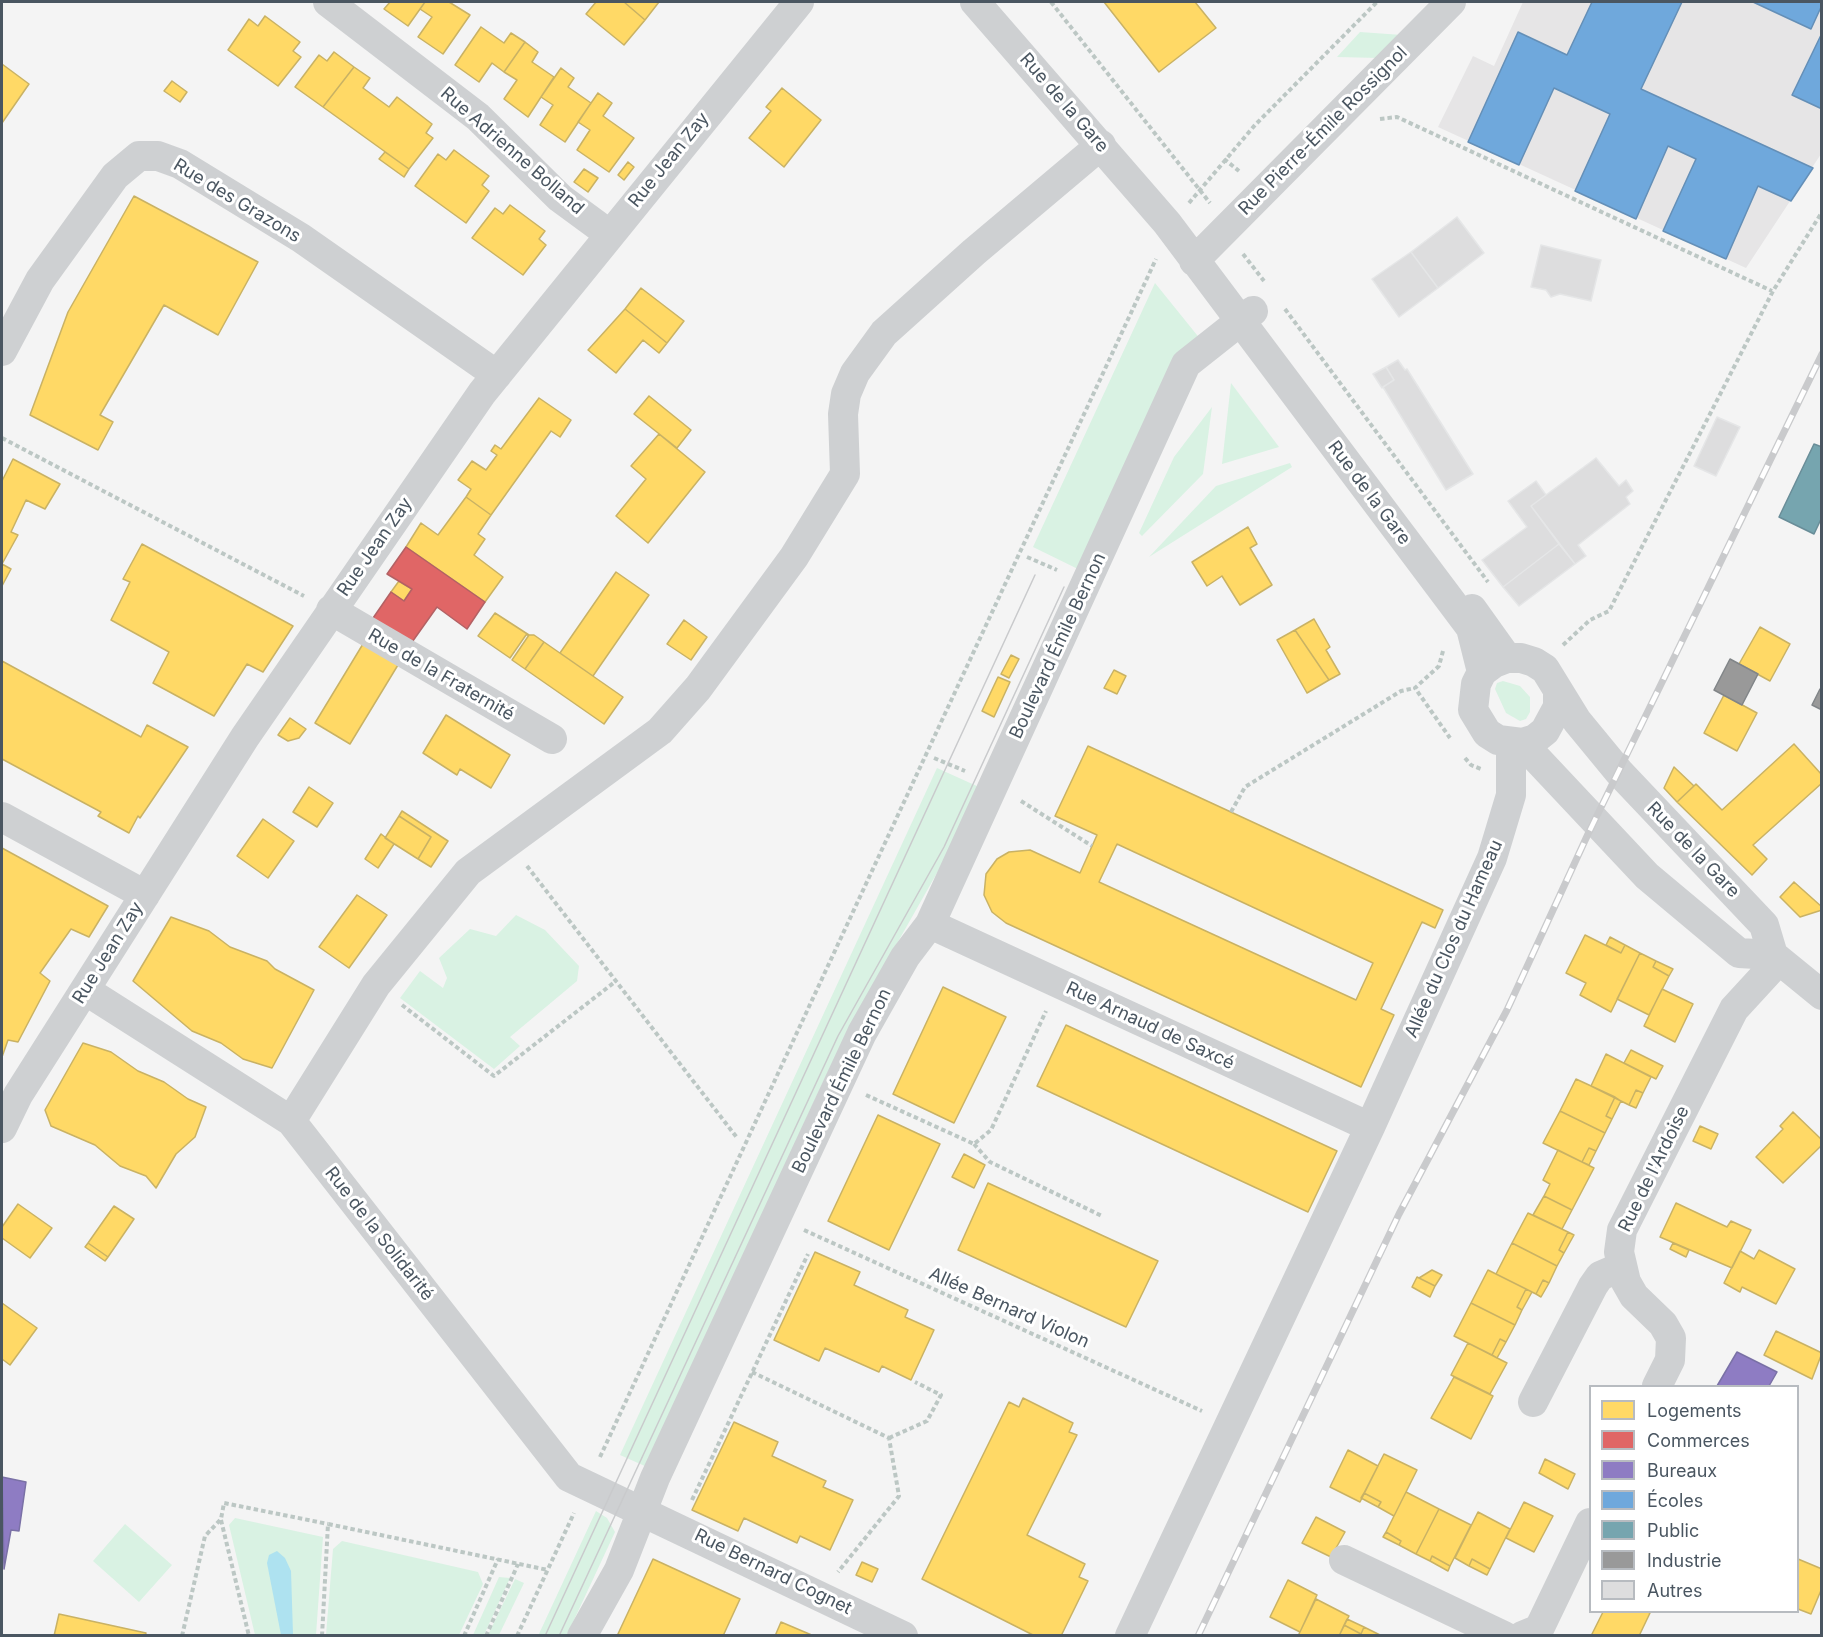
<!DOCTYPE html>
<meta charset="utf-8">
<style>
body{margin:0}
#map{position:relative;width:1823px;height:1637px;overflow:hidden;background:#f4f4f4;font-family:Inter,sans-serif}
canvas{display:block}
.frame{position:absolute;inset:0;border:3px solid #4a5661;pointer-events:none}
.legend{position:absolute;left:1589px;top:1385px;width:210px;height:228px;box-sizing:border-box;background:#fff;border:2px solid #b7bbc0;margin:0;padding:8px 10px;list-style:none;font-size:18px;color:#4a5661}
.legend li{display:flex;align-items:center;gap:12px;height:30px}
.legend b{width:30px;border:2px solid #b7bbc0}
</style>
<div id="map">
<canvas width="1823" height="1637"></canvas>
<div class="frame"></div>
<ul class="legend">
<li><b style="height:16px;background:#ffd966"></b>Logements</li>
<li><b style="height:16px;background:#e06666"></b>Commerces</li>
<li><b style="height:16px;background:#8e7cc3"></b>Bureaux</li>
<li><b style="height:16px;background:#6fa8dc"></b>Écoles</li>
<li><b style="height:16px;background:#76a5af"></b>Public</li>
<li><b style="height:16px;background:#999"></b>Industrie</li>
<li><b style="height:16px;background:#ddddde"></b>Autres</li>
</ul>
</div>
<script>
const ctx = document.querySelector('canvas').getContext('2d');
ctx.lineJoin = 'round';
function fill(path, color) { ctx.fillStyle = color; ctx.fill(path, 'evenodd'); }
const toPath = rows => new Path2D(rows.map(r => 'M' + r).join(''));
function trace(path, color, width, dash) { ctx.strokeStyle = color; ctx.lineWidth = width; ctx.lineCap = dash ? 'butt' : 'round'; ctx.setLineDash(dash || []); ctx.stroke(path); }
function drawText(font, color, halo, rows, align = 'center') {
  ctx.font = font + ' Inter,sans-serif'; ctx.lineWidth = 6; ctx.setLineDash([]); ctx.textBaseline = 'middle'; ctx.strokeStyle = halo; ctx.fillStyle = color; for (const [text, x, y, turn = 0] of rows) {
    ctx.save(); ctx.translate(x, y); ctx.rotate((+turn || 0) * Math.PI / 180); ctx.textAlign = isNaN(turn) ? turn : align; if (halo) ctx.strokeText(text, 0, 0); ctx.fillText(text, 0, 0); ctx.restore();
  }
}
fill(toPath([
 [1523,2,1821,2,1821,154,1746,268,1438,127,1473,56,1494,66]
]), '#e6e5e6');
fill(toPath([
 [1360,32,1402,35,1379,58,1337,57],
 [1155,283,1201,340,1082,571,1033,547],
 [1231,383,1279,447,1222,464],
 [1212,407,1203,474,1142,536,1139,533,1174,457],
 [1290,463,1292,467,1149,557,1216,486],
 [1503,681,1520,686,1530,697,1530,712,1526,719,1520,721,1506,713,1495,689,1497,683],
 [937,768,979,787,946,857,857,1014,822,1084,647,1467,620,1455],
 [516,915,545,930,579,966,577,981,510,1037,520,1046,494,1069,400,998,420,971,443,988,447,978,439,958,470,929,496,936],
 [596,1511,607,1518,615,1532,567,1635,538,1636],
 [235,1518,323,1537,316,1635,255,1635,229,1525],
 [125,1524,172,1565,139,1602,93,1561],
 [342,1541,478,1572,483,1584,459,1635,326,1635,333,1549],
 [499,1577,510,1578,484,1635,473,1635],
 [515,1579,524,1583,499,1635,488,1635]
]), '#d9f2e3');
fill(toPath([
 [277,1551,285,1558,291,1571,293,1635,281,1635,267,1563,269,1555]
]), '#aee2f0');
const homes = toPath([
 [390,2,425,2,408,26,384,9,390,2],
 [425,2,449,2,470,15,443,54,418,37,432,17,420,9,425,2],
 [596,2,624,2,645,20,624,45,586,14,596,2],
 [624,2,659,2,645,20,624,2],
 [1104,2,1195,2,1216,28,1159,72,1104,2],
 [265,16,300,42,293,51,301,57,278,86,228,50,249,19,258,26,265,16],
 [481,27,504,43,511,33,525,42,504,72,492,63,479,82,455,65,481,27],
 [525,42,538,52,532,62,554,77,528,117,504,99,517,80,504,72,525,42],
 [334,52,354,67,323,107,295,87,319,55,327,61,334,52],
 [2,64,29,84,2,123,2,64],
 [354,67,370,78,363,88,389,107,397,97,432,124,426,133,433,138,409,169,323,107,354,67],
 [561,68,574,78,568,87,591,103,565,142,540,125,553,105,541,97,561,68],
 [172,81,187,92,180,102,164,91,172,81],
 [782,88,821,120,784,167,749,138,771,111,766,107,782,88],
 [598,93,612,103,603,116,634,138,609,172,577,150,590,130,578,122,598,93],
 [454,150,489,176,482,185,489,191,466,223,415,186,438,154,446,160,454,150],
 [385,152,409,169,404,177,379,159,385,152],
 [628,162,634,167,624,180,618,175,628,162],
 [584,169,598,178,588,192,574,182,584,169],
 [134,196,258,262,218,335,164,305,100,415,113,422,98,450,30,415,68,312,134,196],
 [510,205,545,231,539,239,546,245,523,275,472,238,495,208,503,214,510,205],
 [641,288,684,321,667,343,625,309,641,288],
 [625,309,667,343,659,353,643,340,616,373,588,350,625,309],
 [649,396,691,430,677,448,634,414,649,396],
 [539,398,571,420,560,437,551,431,491,515,466,497,471,489,458,480,472,461,486,470,497,455,491,451,495,445,501,449,539,398],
 [659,434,705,472,648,543,616,516,646,479,631,466,659,434],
 [13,459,60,484,45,509,26,500,11,532,18,535,2,564,11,569,2,586,2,481,13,459],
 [466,497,491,515,478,534,485,539,474,555,503,577,485,602,406,547,421,523,438,535,466,497],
 [1248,527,1257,544,1250,548,1272,585,1240,605,1222,576,1207,586,1192,562,1248,527],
 [142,544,293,626,263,672,247,664,214,716,153,683,169,652,111,620,130,582,123,579,142,544],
 [616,572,649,595,593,676,560,653,616,572],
 [399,581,412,589,404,601,391,592,399,581],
 [495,613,529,635,526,635,510,658,478,636,495,613],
 [1314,619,1330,647,1326,650,1340,674,1329,680,1295,630,1314,619],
 [684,620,707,637,691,660,667,644,684,620],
 [1760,627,1790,644,1770,681,1739,664,1760,627],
 [1295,630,1329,680,1307,693,1277,640,1295,630],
 [529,635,534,635,544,642,525,669,512,660,529,635],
 [366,639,401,660,350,744,315,723,366,639],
 [544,642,623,697,604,724,525,669,544,642],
 [1011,655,1019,659,1009,678,1001,674,1011,655],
 [2,661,141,737,147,725,188,747,140,818,138,816,129,833,98,816,101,812,2,759,2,661],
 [1114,670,1126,676,1117,694,1104,688,1114,670],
 [998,677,1010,682,994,717,982,711,998,677],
 [1724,695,1757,713,1737,751,1704,733,1724,695],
 [446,715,510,755,491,788,460,769,457,775,423,753,446,715],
 [290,718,306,729,299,738,288,741,278,735,290,718],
 [1794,744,1822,775,1822,783,1753,845,1767,859,1752,875,1677,802,1696,784,1722,810,1794,744],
 [1088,746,1443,910,1435,928,1422,922,1381,1009,1394,1015,1361,1087,1006,923,992,912,984,895,986,874,997,859,1009,852,1030,850,1080,873,1097,835,1055,816,1088,746],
 [1117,844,1373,963,1356,1000,1099,882,1117,844],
 [1674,767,1694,786,1677,802,1664,788,1674,767],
 [309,787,333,803,317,827,293,812,309,787],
 [402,811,448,841,431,867,418,859,431,837,399,816,402,811],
 [399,816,431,837,418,859,385,838,399,816],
 [263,819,294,841,268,878,237,856,263,819],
 [381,834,394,844,378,868,365,859,381,834],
 [2,848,108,906,89,937,71,929,40,973,50,981,18,1042,8,1040,2,1057,2,848],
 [1794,882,1822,907,1822,910,1800,917,1780,897,1794,882],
 [357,895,387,915,349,968,319,947,357,895],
 [171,917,209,931,230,947,267,961,275,969,314,990,272,1068,243,1059,221,1043,192,1031,133,981,171,917],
 [1585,935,1621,953,1625,945,1640,953,1611,1012,1580,995,1586,983,1566,973,1585,935],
 [1610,937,1625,945,1621,953,1606,945,1610,937],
 [1640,953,1656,961,1653,967,1669,976,1649,1015,1617,999,1640,953],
 [1656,961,1673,969,1669,976,1653,967,1656,961],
 [943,987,1006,1017,954,1123,893,1094,943,987],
 [1662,989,1693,1004,1675,1042,1644,1026,1662,989],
 [1066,1025,1337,1151,1308,1212,1037,1086,1066,1025],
 [83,1043,111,1052,138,1071,164,1082,188,1099,206,1107,195,1137,176,1154,156,1188,146,1176,120,1166,95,1145,51,1126,45,1110,83,1043],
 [1631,1050,1663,1066,1656,1079,1624,1063,1631,1050],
 [1606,1054,1651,1077,1643,1093,1636,1090,1629,1105,1591,1086,1606,1054],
 [1576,1079,1615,1097,1606,1116,1612,1119,1605,1133,1560,1111,1576,1079],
 [1636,1090,1643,1093,1636,1108,1629,1105,1636,1090],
 [1615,1097,1621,1101,1612,1119,1606,1116,1615,1097],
 [1560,1111,1605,1133,1596,1151,1589,1148,1582,1162,1543,1143,1560,1111],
 [1793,1112,1822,1140,1822,1145,1783,1183,1756,1157,1783,1129,1780,1126,1793,1112],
 [878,1115,940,1144,889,1250,828,1221,878,1115],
 [1700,1126,1718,1134,1711,1149,1693,1141,1700,1126],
 [1589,1148,1596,1151,1589,1165,1582,1162,1589,1148],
 [1558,1150,1594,1168,1572,1210,1544,1196,1550,1184,1543,1180,1558,1150],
 [964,1154,985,1165,974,1188,952,1177,964,1154],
 [988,1183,1158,1261,1126,1327,958,1250,988,1183],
 [1544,1196,1572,1210,1562,1229,1533,1215,1544,1196],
 [1676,1203,1727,1227,1731,1221,1751,1230,1732,1268,1660,1237,1676,1203],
 [18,1204,52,1228,30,1258,2,1238,2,1227,18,1204],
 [114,1206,134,1219,108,1257,88,1243,114,1206],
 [1528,1213,1568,1232,1559,1250,1564,1253,1557,1266,1512,1243,1528,1213],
 [1568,1232,1574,1235,1564,1253,1559,1250,1568,1232],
 [88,1243,108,1257,105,1261,85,1247,88,1243],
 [1512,1243,1557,1266,1549,1283,1543,1280,1536,1294,1496,1274,1512,1243],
 [1673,1243,1689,1250,1686,1257,1670,1249,1673,1243],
 [1759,1250,1795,1269,1776,1304,1742,1287,1740,1292,1724,1283,1740,1251,1754,1259,1759,1250],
 [815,1252,860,1272,854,1285,908,1310,905,1317,934,1330,911,1380,882,1366,879,1372,825,1348,819,1361,774,1340,815,1252],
 [1432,1270,1442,1275,1435,1286,1419,1278,1432,1270],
 [1488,1270,1526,1289,1517,1307,1522,1310,1515,1325,1471,1303,1488,1270],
 [1417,1277,1435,1286,1430,1297,1412,1287,1417,1277],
 [1543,1280,1549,1283,1541,1297,1536,1294,1543,1280],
 [1526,1289,1532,1292,1522,1310,1517,1307,1526,1289],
 [2,1303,37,1328,10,1365,2,1359,2,1303],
 [1471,1303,1515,1325,1506,1342,1500,1339,1492,1355,1454,1336,1471,1303],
 [1776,1331,1822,1353,1812,1379,1764,1355,1776,1331],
 [1500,1339,1506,1342,1497,1358,1492,1355,1500,1339],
 [1468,1343,1507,1363,1490,1394,1451,1375,1468,1343],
 [1454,1377,1493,1396,1471,1439,1431,1418,1454,1377],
 [1023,1398,1073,1423,1069,1432,1077,1435,1027,1535,1085,1564,1079,1577,1088,1581,1061,1636,1035,1636,922,1579,1009,1402,1019,1407,1023,1398],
 [734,1422,778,1442,772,1456,826,1481,823,1487,853,1500,830,1550,800,1536,797,1543,744,1518,738,1531,692,1510,734,1422],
 [1348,1450,1378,1466,1360,1502,1330,1487,1348,1450],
 [1384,1454,1417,1470,1394,1516,1378,1507,1381,1502,1364,1493,1384,1454],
 [1545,1459,1575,1474,1568,1489,1539,1473,1545,1459],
 [1406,1492,1439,1509,1416,1554,1399,1545,1401,1541,1386,1532,1406,1492],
 [1364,1493,1381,1502,1378,1507,1361,1498,1364,1493],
 [1524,1502,1553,1516,1534,1552,1506,1538,1524,1502],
 [1439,1509,1471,1525,1450,1566,1432,1556,1430,1561,1416,1554,1439,1509],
 [1478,1512,1510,1529,1490,1569,1472,1559,1469,1566,1455,1558,1478,1512],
 [1316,1517,1345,1532,1331,1557,1302,1543,1316,1517],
 [1386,1532,1401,1541,1399,1545,1383,1537,1386,1532],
 [1432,1556,1450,1566,1448,1571,1430,1561,1432,1556],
 [653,1559,740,1599,723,1636,617,1636,653,1559],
 [1472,1559,1490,1569,1487,1575,1469,1566,1472,1559],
 [1798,1559,1822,1569,1822,1588,1811,1614,1798,1609,1798,1559],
 [862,1562,878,1569,872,1582,856,1575,862,1562],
 [1288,1580,1317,1595,1300,1632,1270,1617,1288,1580],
 [1316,1599,1349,1616,1339,1636,1298,1636,1316,1599],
 [1603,1612,1648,1612,1650,1613,1639,1636,1591,1636,1603,1612],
 [59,1614,146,1633,145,1636,54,1636,59,1614],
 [1347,1619,1364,1627,1361,1634,1344,1625,1347,1619],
 [781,1622,814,1636,775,1636,781,1622],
 [1344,1625,1361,1634,1364,1627,1380,1635,1339,1636,1344,1625]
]);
fill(homes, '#ffd966');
trace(homes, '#c9b264', 1.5);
const shops = toPath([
 [406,547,485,602,467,629,437,607,410,645,371,621,391,592,404,601,412,589,387,574,406,547]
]);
fill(shops, '#e06666');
trace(shops, '#b36164', 1.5);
const offices = toPath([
 [1737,1352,1777,1372,1769,1386,1717,1386,1737,1352],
 [2,1477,26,1482,19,1531,11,1530,4,1569,2,1477]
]);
fill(offices, '#8e7cc3');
trace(offices, '#7a71a6', 1.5);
const schools = toPath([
 [1592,2,1682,2,1641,89,1813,168,1791,201,1758,186,1726,259,1663,231,1696,159,1668,146,1636,219,1575,191,1610,114,1554,88,1519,165,1468,142,1518,32,1567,55,1592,2],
 [1753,2,1822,2,1822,5,1811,29,1753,2],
 [1822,33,1822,109,1792,95,1822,33]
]);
fill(schools, '#6fa8dc');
trace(schools, '#648fb7', 1.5);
const public = toPath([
 [1814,444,1822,447,1822,517,1814,534,1779,517,1814,444]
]);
fill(public, '#76a5af');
trace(public, '#698d98', 1.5);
const industry = toPath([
 [1730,659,1758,674,1742,705,1714,690,1730,659],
 [1820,689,1822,690,1822,710,1812,705,1820,689]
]);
fill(industry, '#999');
trace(industry, '#818588', 1.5);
const building = toPath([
 [1457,217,1484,253,1438,288,1411,252,1457,217],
 [1541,245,1601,260,1591,301,1560,294,1551,297,1546,290,1531,287,1541,245],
 [1411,252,1438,288,1399,317,1372,279,1411,252],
 [1398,360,1405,370,1407,369,1473,474,1446,490,1383,387,1394,380,1386,367,1398,360],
 [1386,367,1394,380,1382,388,1373,374,1386,367],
 [1717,417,1740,427,1716,476,1694,466,1717,417],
 [1596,458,1619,486,1626,480,1633,491,1626,497,1630,504,1578,545,1586,556,1575,564,1531,506,1596,458],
 [1536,481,1546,495,1531,506,1559,544,1503,587,1482,560,1527,527,1508,501,1536,481],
 [1559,544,1575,564,1519,606,1503,587,1559,544]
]);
fill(building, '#ddddde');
trace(building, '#e5e6e7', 1.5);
trace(toPath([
 [1051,2,1210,203],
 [1380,119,1397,117,1772,291],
 [1224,159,1239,171],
 [1189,203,1255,125,1377,2],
 [1243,254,1264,281],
 [1285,309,1488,582],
 [2,438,304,596],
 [1027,557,1057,570],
 [1563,645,1590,620,1609,611,1773,291,1822,212],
 [1443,651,1439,666,1415,688,1450,738],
 [934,758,965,771],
 [1465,758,1471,765,1481,769],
 [1021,801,1092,846],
 [1231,812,1245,787,1401,691,1415,688],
 [527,866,738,1139],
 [402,1005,494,1076,616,981],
 [866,1095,974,1144,991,1130,1046,1011],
 [974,1144,990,1162,1102,1216],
 [804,1230,1202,1411],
 [752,1372,889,1438,899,1496,838,1572],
 [889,1438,927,1421,941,1395,915,1382],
 [600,1457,1156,259],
 [692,1500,808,1254],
 [221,1520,249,1636],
 [182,1636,205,1536,221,1519,224,1503,328,1524],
 [322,1636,328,1524,548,1570],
 [464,1636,498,1559],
 [486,1636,518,1564],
 [517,1636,574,1513]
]), '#bcc7c4', 4, [4.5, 3]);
trace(toPath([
 [328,2,478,117,560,198,609,234],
 [975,2,1167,223,1471,628,1482,672],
 [1194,261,1451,2],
 [2,351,40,280,115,176,139,156,158,156,180,164,301,238,497,375],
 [1472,609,1507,658],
 [331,610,552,739],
 [1558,694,1558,707,1545,731,1535,739,1522,743,1498,740,1487,733,1473,710,1476,684,1482,672,1494,663,1507,658,1521,658,1534,662,1545,669,1577,721,1619,772,1764,925,1773,955,1822,995],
 [1522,743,1647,876,1739,953,1773,955],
 [2,817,145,895],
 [930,924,1370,1127],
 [85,990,291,1121,569,1477,903,1636],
 [291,1121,376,985,468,872,660,731,698,688,794,557,845,474,843,414,846,394,855,373,884,333,974,252,1101,145],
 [2,1128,18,1095,245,737,482,393,799,2],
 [1657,1386,1670,1360,1671,1338,1663,1324,1634,1296,1626,1282,1619,1252,1622,1230,1734,1009,1779,960],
 [1533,1402,1593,1286,1600,1276,1621,1267],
 [1344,1560,1504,1636],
 [582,1636,619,1570,655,1478,862,1033,905,957,930,924,1186,364,1253,311],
 [1130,1636,1370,1127,1492,858,1511,795,1511,743],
 [1522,1636,1539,1629,1590,1523]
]), '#ced0d2', 30);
trace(toPath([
 [545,1636,1035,575],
 [559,1636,838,1036,944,847,1064,587]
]), '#c9cacc', 1.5);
const rail = toPath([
 [1198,1636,1399,1214,1507,1010,1588,834,1822,354]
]);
trace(rail, '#c9cacc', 7);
trace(rail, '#fff', 4.5, [14]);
drawText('18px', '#4a5661', '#fff', [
 ["Rue de la Gare",1064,103,49],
 ["Rue Pierre-Émile Rossignol",1323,131,-45],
 ["Rue Adrienne Bolland",512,151,41],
 ["Rue Jean Zay",669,160,-51],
 ["Rue des Grazons",237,201,31],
 ["Rue de la Gare",1369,493,53],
 ["Rue Jean Zay",375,547,-55],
 ["Boulevard Émile Bernon",1058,646,-65],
 ["Rue de la Fraternité",441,675,30],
 ["Rue de la Gare",1693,850,46],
 ["Allée du Clos du Hameau",1454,939,-66],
 ["Rue Jean Zay",108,953,-58],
 ["Rue Arnaud de Saxcé",1150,1026,25],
 ["Boulevard Émile Bernon",842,1081,-64],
 ["Rue de l'Ardoise",1654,1169,-64],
 ["Rue de la Solidarité",379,1234,52],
 ["Allée Bernard Violon",1009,1308,24],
 ["Rue Bernard Cognet",773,1572,26]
]);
</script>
